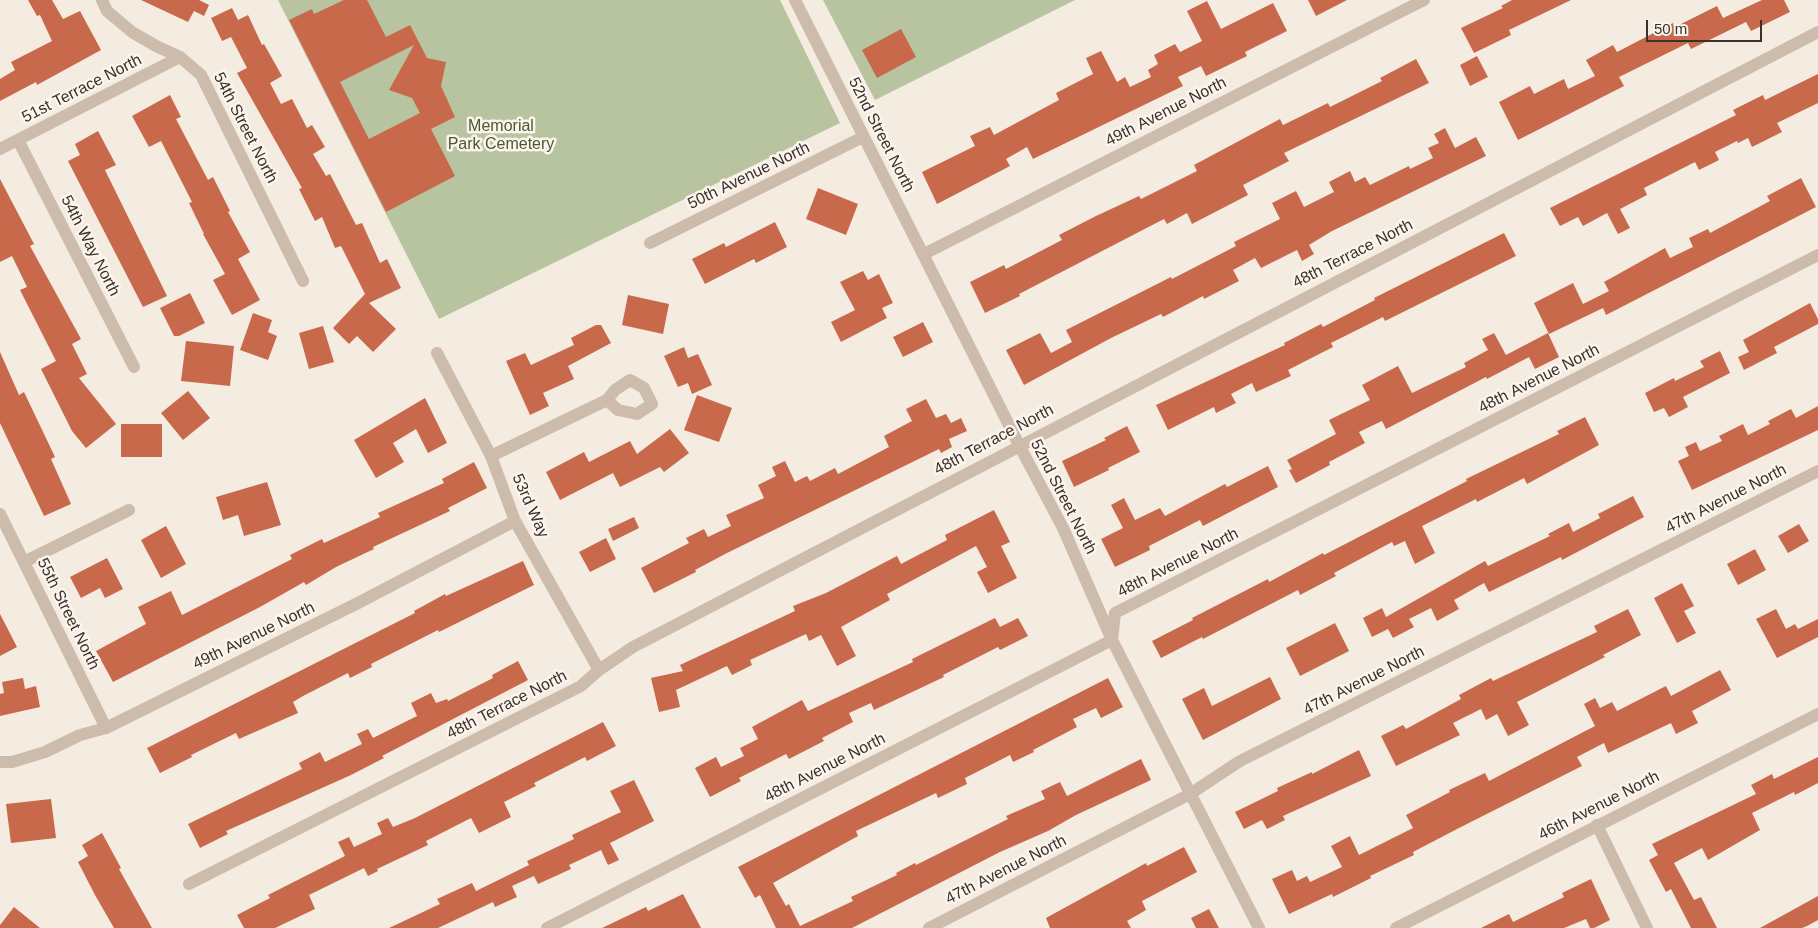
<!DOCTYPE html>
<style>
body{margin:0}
#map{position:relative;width:1818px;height:928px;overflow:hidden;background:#f4ebe1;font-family:Helvetica,sans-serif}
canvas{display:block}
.scale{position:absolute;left:1646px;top:20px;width:116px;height:22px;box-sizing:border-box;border:2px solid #3b302b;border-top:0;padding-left:6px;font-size:15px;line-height:18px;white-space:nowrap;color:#3b302b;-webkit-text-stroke:4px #fbf5ee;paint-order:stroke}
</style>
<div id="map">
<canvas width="1818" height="928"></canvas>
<div class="scale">50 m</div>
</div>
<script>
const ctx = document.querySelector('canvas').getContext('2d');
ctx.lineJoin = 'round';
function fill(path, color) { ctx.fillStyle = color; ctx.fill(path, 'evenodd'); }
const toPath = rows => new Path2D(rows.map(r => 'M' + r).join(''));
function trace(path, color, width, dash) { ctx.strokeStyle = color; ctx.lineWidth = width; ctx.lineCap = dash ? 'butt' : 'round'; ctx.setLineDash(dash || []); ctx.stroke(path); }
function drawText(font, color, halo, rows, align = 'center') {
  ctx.font = font + ' Helvetica,sans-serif'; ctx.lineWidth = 5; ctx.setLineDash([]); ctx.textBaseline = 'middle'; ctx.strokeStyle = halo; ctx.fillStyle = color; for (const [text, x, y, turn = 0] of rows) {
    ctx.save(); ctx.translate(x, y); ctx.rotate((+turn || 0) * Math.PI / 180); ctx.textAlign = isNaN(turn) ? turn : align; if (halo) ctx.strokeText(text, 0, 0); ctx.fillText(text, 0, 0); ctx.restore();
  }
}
fill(toPath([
 [278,0,780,0,840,123,439,319],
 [823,0,1075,0,875,100]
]), '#b8c4a0');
fill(toPath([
 [28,0,52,0,63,19,80,11,101,50,37,85,36,82,0,101,0,79,15,70,11,62,52,41,40,15,37,16],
 [141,0,199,0,209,5,204,16,194,11,188,22],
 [344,0,367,0,386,37,410,25,427,58,446,62,441,86,455,117,431,129,455,176,386,212,289,20,312,9,314,14],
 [414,45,389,90,412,98,420,113,369,139,340,82],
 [1308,0,1347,0,1316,16],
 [1512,0,1571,0,1509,30,1511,35,1474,53,1461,28,1503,8,1501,6],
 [1762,0,1784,0,1790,12,1751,31,1746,22,1691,49,1688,43,1619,77,1624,86,1518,140,1499,102,1530,86,1534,94,1564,79,1568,89,1595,76,1586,60,1613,45,1617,52,1673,23,1675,27,1717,6,1723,18],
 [1207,1,1221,29,1273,3,1287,31,1245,52,1247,56,1206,76,1201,66,1178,77,1183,86,1033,159,1027,147,1006,159,1010,166,937,204,922,172,975,146,970,136,990,127,994,135,1059,100,1056,93,1093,74,1086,58,1101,51,1117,82,1125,77,1130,87,1151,77,1148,70,1158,64,1154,55,1175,44,1180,52,1202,41,1187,11],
 [232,8,238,20,248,15,262,45,264,44,282,76,270,83,281,104,292,99,307,128,312,125,325,147,313,154,326,176,330,174,356,225,362,223,380,263,387,259,401,288,369,303,396,329,373,352,357,336,349,344,333,328,365,294,341,246,335,248,322,217,315,221,299,189,302,188,237,73,247,68,231,37,222,41,211,18],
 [901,29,916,57,877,78,862,50],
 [1477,56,1488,77,1470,86,1460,65],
 [1416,59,1429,83,1284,153,1289,161,1243,185,1248,195,1192,224,1187,213,1167,224,1164,219,1019,294,1020,296,985,313,970,282,1004,265,1006,269,1062,240,1059,235,1096,216,1139,196,1141,199,1197,171,1194,165,1280,119,1283,125,1328,103,1330,107,1382,81,1380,78],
 [1818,74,1818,103,1777,123,1782,132,1752,147,1748,138,1738,143,1737,141,1715,152,1719,160,1699,170,1695,162,1644,188,1647,195,1620,209,1630,228,1618,234,1607,213,1583,226,1578,217,1560,226,1550,208,1736,115,1733,110,1763,95,1765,100],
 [170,95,181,117,176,119,208,180,213,177,230,211,228,212,250,252,238,259,260,300,232,315,213,280,225,274,203,234,204,234,189,203,192,202,161,141,149,147,132,116],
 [1445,128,1455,148,1476,137,1486,156,1332,231,1309,245,1314,254,1302,261,1297,250,1261,268,1255,258,1233,270,1239,281,1204,299,1203,296,1163,317,1161,314,1111,338,1024,385,1006,350,1040,333,1051,353,1072,342,1066,330,1171,277,1172,279,1236,246,1234,242,1280,219,1272,203,1296,191,1304,207,1334,192,1329,182,1350,171,1355,182,1365,177,1370,185,1409,166,1410,169,1433,158,1428,148,1439,143,1434,134],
 [98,131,116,165,105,170,167,296,143,307,68,161,80,155,75,144],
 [1801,178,1816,207,1606,315,1603,308,1549,334,1534,303,1573,283,1583,304,1609,291,1604,282,1665,248,1670,258,1693,247,1689,238,1708,229,1710,233,1770,201,1767,196],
 [0,179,34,244,30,246,81,339,72,344,87,374,79,378,116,424,86,448,72,431,41,369,56,361,20,290,27,287,12,256,0,262],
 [818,188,858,204,846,235,806,219],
 [775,222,787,247,756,263,754,259,705,284,692,259,724,243,726,247],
 [1504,233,1516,256,1385,321,1383,317,1331,343,1333,347,1288,370,1291,376,1256,392,1252,383,1231,394,1236,403,1216,413,1214,407,1168,430,1156,405,1285,345,1284,343,1321,324,1323,327,1375,300,1374,298],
 [863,271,868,280,879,274,893,303,882,308,887,318,841,342,831,322,855,310,840,282],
 [190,293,205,323,179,336,174,336,160,308],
 [628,295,669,304,663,334,622,325],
 [1810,303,1818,319,1818,324,1774,347,1777,353,1744,370,1738,357,1749,352,1743,340],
 [253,313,272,320,268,332,277,336,268,360,240,350],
 [923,322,933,342,903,357,893,337],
 [596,325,601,325,611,343,568,366,574,379,543,393,549,406,530,415,506,361,525,353,531,365,574,345,571,338],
 [323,326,334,362,309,369,299,333],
 [1494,333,1506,355,1548,333,1559,357,1535,369,1529,357,1487,379,1486,377,1386,429,1382,421,1359,432,1365,443,1329,462,1330,465,1296,483,1289,470,1292,469,1287,460,1336,434,1329,420,1370,400,1362,385,1398,366,1412,393,1466,367,1464,363,1488,350,1482,339],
 [186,341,234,346,230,386,181,381],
 [684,347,688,358,698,354,712,385,692,394,688,383,678,387,664,356],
 [1720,351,1730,373,1683,397,1688,407,1669,417,1664,408,1654,412,1645,393,1674,378,1675,381,1704,367,1700,361],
 [0,352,19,395,24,392,55,457,51,459,71,504,44,516,0,423],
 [188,391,210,418,183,440,161,413],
 [697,395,732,408,719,442,684,430],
 [425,398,447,443,428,453,416,429,393,443,404,462,376,478,354,440],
 [926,399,936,418,946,414,951,423,961,418,967,431,949,439,952,447,941,453,939,449,727,553,695,570,696,572,654,593,641,568,689,543,686,538,704,529,708,537,731,526,726,515,764,498,758,485,776,476,772,467,785,461,795,482,807,476,810,481,835,468,838,474,889,447,884,436,912,421,906,409],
 [1818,406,1818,430,1692,490,1678,461,1689,456,1685,447,1696,442,1700,451,1722,441,1719,436,1743,424,1748,435,1770,424,1768,421,1791,409,1796,418],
 [1585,417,1599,445,1527,484,1524,478,1477,502,1476,499,1422,526,1435,553,1415,564,1405,541,1394,546,1392,542,1334,573,1336,576,1300,595,1298,590,1203,639,1202,637,1161,658,1152,641,1193,620,1192,618,1268,579,1269,582,1323,553,1324,555,1467,481,1466,479,1559,434,1557,431],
 [121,424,162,424,162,457,121,457],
 [1127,426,1140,452,1108,468,1109,470,1074,487,1062,461,1106,440,1104,438],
 [670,429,689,453,664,472,660,467,620,487,613,473,560,500,546,472,584,452,589,462,630,441,637,454],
 [474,462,487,488,448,508,450,511,373,547,374,549,336,567,306,585,304,582,260,607,113,682,96,651,146,624,138,607,171,591,182,615,292,559,290,555,322,539,324,543,380,517,378,513,444,483,442,479],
 [1268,466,1278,487,1203,526,1200,520,1149,546,1150,550,1115,567,1101,539,1123,528,1111,505,1124,498,1135,520,1160,508,1165,516,1225,484,1227,487],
 [267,482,281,525,244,536,238,515,223,520,216,497],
 [1633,496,1644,517,1562,560,1561,557,1489,592,1484,583,1454,600,1459,609,1437,621,1431,608,1409,619,1414,627,1393,638,1388,629,1372,637,1363,618,1382,608,1386,617,1485,561,1488,566,1550,536,1548,534,1569,523,1573,532,1600,518,1598,514],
 [994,510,1010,542,1001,546,1017,578,988,593,977,572,987,567,976,546,887,594,890,600,841,627,856,656,837,666,821,635,809,641,806,634,750,660,752,665,732,675,727,666,676,690,680,707,659,712,651,678,683,671,680,665,795,611,793,606,826,593,897,556,901,564,947,540,945,535],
 [634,517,639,528,613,541,608,529],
 [1799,524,1809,541,1788,553,1778,536],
 [166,526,186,564,161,578,141,540],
 [606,538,616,559,590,572,579,552],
 [1755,549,1766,570,1738,585,1727,564],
 [107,558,123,589,105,598,100,588,81,598,70,577],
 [523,561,534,585,439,632,438,630,371,664,372,667,350,678,348,673,303,696,293,702,298,713,239,739,236,733,191,755,192,757,160,773,147,748,415,613,414,611,445,594,446,596],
 [1682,583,1694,606,1684,611,1696,633,1677,643,1654,598],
 [1628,609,1641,635,1603,655,1605,657,1517,702,1529,725,1508,736,1497,714,1486,720,1481,709,1453,723,1460,735,1396,766,1381,736,1403,725,1406,729,1461,699,1459,695,1491,678,1493,681,1597,632,1594,626],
 [1776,609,1786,629,1795,624,1798,629,1818,619,1818,637,1777,658,1756,619],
 [0,614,17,647,0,656],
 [995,618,1000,627,1018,618,1028,636,1000,650,998,647,943,675,944,677,874,710,871,703,849,713,853,722,822,738,824,741,789,759,786,754,739,778,741,781,710,797,695,768,716,757,721,767,744,756,740,748,758,739,752,727,802,700,808,711,913,662,912,659],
 [1335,623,1349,651,1300,676,1286,648],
 [518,661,528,680,382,756,384,758,351,775,226,831,228,834,200,848,188,824,302,769,299,763,320,752,325,762,362,744,357,734,368,729,373,738,417,716,411,703,431,693,436,703,447,699,448,701,493,678,492,675],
 [1720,670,1731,690,1692,711,1698,723,1676,734,1671,723,1608,753,1604,743,1577,757,1582,766,1457,829,1413,852,1414,855,1370,876,1371,878,1333,897,1332,894,1289,914,1272,879,1292,870,1297,881,1307,876,1310,882,1342,867,1331,846,1350,836,1359,855,1413,828,1406,815,1450,792,1449,790,1485,773,1489,781,1595,726,1584,704,1595,698,1600,708,1612,702,1617,711,1666,686,1671,696],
 [1270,677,1281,699,1203,740,1182,699,1204,688,1212,706],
 [23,678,25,689,36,686,40,707,0,716,0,694,4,693,2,682],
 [1108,678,1123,707,1101,718,1096,708,1073,719,1077,727,1033,750,1034,752,1013,762,1010,755,965,778,967,784,938,798,936,793,856,831,858,836,773,883,786,906,789,904,800,926,853,901,851,897,897,875,896,873,915,863,916,865,1008,819,1006,816,1045,799,1041,791,1060,782,1067,796,1141,759,1151,780,1076,815,1048,831,1000,852,852,928,776,928,760,895,755,898,738,867],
 [603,722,616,746,587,761,585,757,534,783,536,786,504,802,511,817,479,833,471,818,426,841,428,845,377,869,378,871,368,876,364,868,309,895,315,909,275,928,244,928,237,915,270,898,268,895,345,856,338,842,349,837,354,847,382,834,377,823,388,818,393,827,415,818],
 [1359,750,1371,776,1283,816,1285,820,1267,829,1262,820,1244,829,1235,812,1278,791,1277,788,1312,772,1312,774],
 [1818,757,1818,783,1795,795,1794,792,1752,813,1760,830,1708,860,1702,848,1674,863,1694,900,1701,897,1717,928,1691,928,1671,889,1666,892,1649,860,1658,855,1652,844,1756,794,1751,785,1772,774,1774,779],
 [634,780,654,821,610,843,619,860,608,865,601,850,569,865,571,869,538,884,534,876,512,886,517,897,495,907,493,902,438,928,389,928,440,904,437,899,472,883,476,891,529,865,527,861,574,839,572,835,621,812,610,791],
 [51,799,56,838,11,843,6,804],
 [102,833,121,868,119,869,152,928,114,928,95,895,78,862,88,856,82,845],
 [1184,847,1197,872,1142,901,1146,910,1127,921,1131,928,1050,928,1046,918,1128,873,1146,863,1147,866],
 [1591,879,1610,920,1594,928,1590,928,1586,919,1564,928,1481,928,1509,914,1513,922,1564,897,1562,893],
 [683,894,701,928,602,928,646,907,648,911],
 [1818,896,1818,920,1807,926,1802,928,1760,928],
 [14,907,40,928,0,928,0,925],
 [1209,909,1219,928,1196,928,1191,918]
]), '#c8694b');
trace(toPath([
 [102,0,107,11,132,32,156,46,180,57,201,75,303,281],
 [795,0,1019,445,1063,528,1112,640,1259,928],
 [18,140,134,367],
 [0,149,180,57],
 [650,243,863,137],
 [924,254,1424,0],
 [437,353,491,456,515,521,599,670],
 [491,456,607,400,615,390,630,380,644,388,652,404,637,414,618,410,607,400],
 [0,514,106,728],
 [24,562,129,510],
 [0,762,12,762,45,752,80,735,106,728,358,603,515,521],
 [1597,825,1647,928],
 [189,884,581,686,599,670,633,647,1818,32],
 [547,928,1112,640,1115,613,1818,255],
 [929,928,1190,794,1240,761,1818,471],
 [1396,928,1818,714]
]), '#cdbbac', 12);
drawText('16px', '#3b302b', '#fbf5ee', [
 ["51st Terrace North",82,89,-27],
 ["49th Avenue North",1166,112,-27],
 ["54th Street North",245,128,63],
 ["52nd Street North",881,135,63],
 ["50th Avenue North",749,176,-26],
 ["54th Way North",90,246,63],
 ["48th Terrace North",1353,254,-27],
 ["48th Avenue North",1539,379,-27],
 ["48th Terrace North",994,440,-28],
 ["52nd Street North",1063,497,63],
 ["47th Avenue North",1726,499,-27],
 ["53rd Way",530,506,66],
 ["48th Avenue North",1178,563,-27],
 ["55th Street North",68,614,64],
 ["49th Avenue North",254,636,-26],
 ["47th Avenue North",1364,681,-27],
 ["48th Terrace North",507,705,-27],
 ["48th Avenue North",825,768,-27],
 ["46th Avenue North",1599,806,-27],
 ["47th Avenue North",1006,870,-27]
]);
drawText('16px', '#4a5a2e', '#fbf5ee', [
 ["Memorial",501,127],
 ["Park Cemetery",501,145]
]);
</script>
